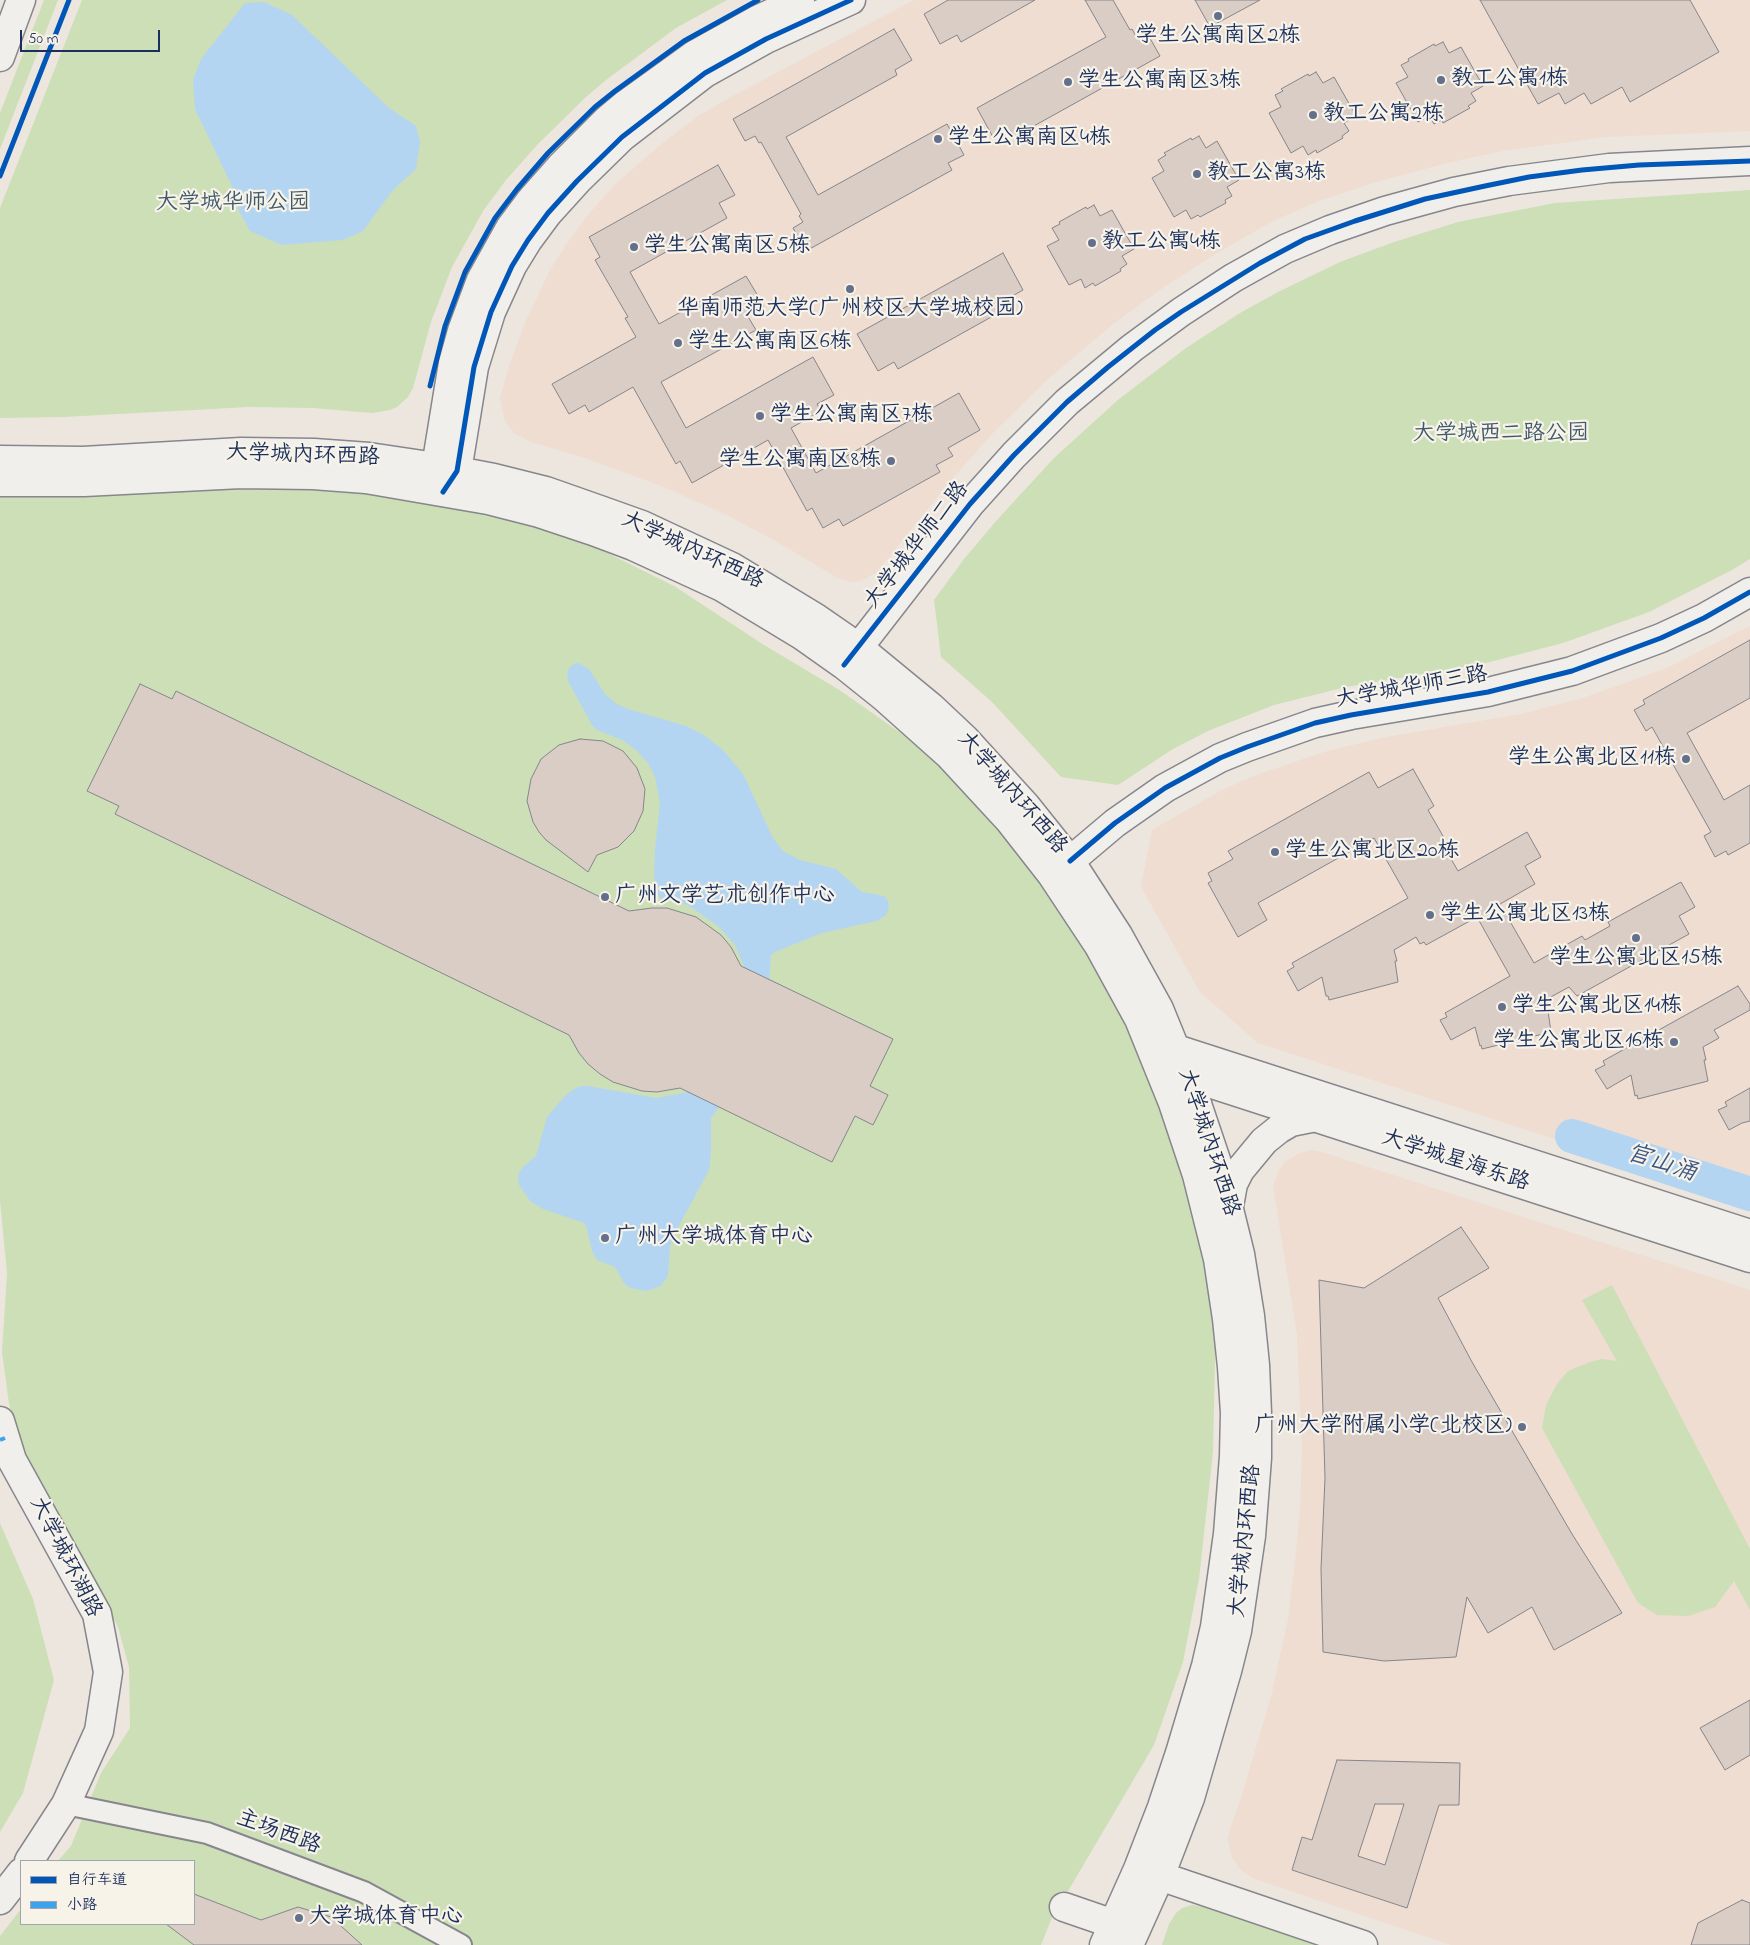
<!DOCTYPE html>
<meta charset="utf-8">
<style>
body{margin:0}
#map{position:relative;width:1750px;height:1945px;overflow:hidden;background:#ede6de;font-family:"Indie Flower","LXGW WenKai TC",sans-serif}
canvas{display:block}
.legend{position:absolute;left:20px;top:1860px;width:175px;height:65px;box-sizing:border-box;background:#f7f3e8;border:1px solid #9fa5b1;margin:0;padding:6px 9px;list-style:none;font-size:15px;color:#1b2f5e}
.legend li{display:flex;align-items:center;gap:10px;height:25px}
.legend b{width:25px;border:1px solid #9fa5b1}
.scale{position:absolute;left:20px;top:30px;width:140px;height:22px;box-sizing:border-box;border:2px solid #1b2f5e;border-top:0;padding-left:6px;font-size:15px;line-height:18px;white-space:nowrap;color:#1b2f5e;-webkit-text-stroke:4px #f7f3e8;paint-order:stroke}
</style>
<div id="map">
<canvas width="1750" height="1945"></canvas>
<ul class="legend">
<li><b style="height:6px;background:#0057b8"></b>自行车道</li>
<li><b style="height:6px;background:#3da3ed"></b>小路</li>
</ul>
<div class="scale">50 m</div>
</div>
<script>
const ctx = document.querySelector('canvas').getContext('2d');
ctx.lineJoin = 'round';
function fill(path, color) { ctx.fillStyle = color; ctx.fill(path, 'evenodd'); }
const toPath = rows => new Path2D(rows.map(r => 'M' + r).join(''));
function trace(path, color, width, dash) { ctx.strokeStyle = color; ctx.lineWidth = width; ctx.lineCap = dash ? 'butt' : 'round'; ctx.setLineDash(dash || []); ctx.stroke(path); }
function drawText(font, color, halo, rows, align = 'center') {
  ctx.font = font + ' "Indie Flower","LXGW WenKai TC",sans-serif'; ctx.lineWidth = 4.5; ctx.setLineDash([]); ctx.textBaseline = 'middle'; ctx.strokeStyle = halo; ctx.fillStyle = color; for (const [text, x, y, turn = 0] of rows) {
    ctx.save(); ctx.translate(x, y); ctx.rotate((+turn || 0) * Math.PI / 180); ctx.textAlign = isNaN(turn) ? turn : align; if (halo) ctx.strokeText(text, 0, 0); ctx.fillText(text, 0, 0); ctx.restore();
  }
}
fill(toPath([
 [914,0,1750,0,1750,131,1606,137,1503,151,1447,163,1376,182,1319,201,1271,222,1217,253,1164,287,1113,324,1047,380,992,434,947,485,877,572,861,581,851,582,838,578,777,542,727,515,664,487,585,458,531,442,514,433,505,421,500,399,508,369,525,323,550,270,566,245,587,216,616,183,665,141,700,115,729,98],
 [1750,626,1750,1185,1572,1128,1567,1143,1258,1043,1200,992,1141,887,1152,830,1222,790,1256,775,1324,752,1386,737,1521,714,1583,698,1667,668],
 [1311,1150,1322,1152,1750,1290,1750,1945,1451,1945,1252,1878,1240,1869,1232,1858,1228,1840,1230,1829,1240,1801,1271,1697,1288,1619,1295,1562,1300,1510,1302,1451,1297,1335,1273,1186,1279,1170,1285,1162,1300,1153]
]), '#eeddd0');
fill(toPath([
 [44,0,58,0,0,149,0,113],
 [82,0,727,0,676,28,606,80,586,97,538,144,506,180,483,211,452,267,431,322,413,388,408,397,397,407,390,410,372,413,313,408,249,407,63,417,0,418,0,208],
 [765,0,773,0,652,71,437,388,433,387,448,327,468,274,497,220,535,173,598,110,650,68,686,43],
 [1750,190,1750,559,1732,570,1649,612,1563,643,1482,664,1346,687,1274,705,1208,731,1173,749,1118,785,1061,777,992,702,941,657,934,600,964,559,997,520,1054,458,1119,399,1186,348,1240,313,1278,292,1340,262,1394,242,1458,222,1555,203],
 [392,480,581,540,674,586,764,645,841,691,936,758,1055,889,1124,1005,1197,1173,1216,1314,1213,1452,1199,1579,1183,1662,1154,1745,1051,1920,1041,1945,0,1945,0,1936,21,1909,21,1924,194,1924,194,1861,58,1861,71,1846,101,1773,130,1728,129,1667,118,1627,24,1455,9,1404,2,1352,7,1273,0,1201,0,486],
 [1612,1285,1750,1549,1750,1610,1734,1581,1715,1607,1688,1616,1657,1615,1638,1603,1542,1428,1546,1405,1557,1384,1568,1371,1590,1362,1602,1359,1617,1361,1582,1300],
 [0,1523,33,1599,54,1680,23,1793,0,1832],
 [1192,1905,1204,1907,1317,1945,1162,1945,1169,1924,1176,1913,1182,1908]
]), '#ccdfb7');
fill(toPath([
 [264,2,292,15,389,108,416,126,420,142,416,169,393,190,363,231,343,240,282,245,250,231,239,211,232,186,195,109,193,80,201,59,245,3],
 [579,663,589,669,605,694,617,704,628,709,686,726,704,735,723,750,743,774,773,838,783,851,800,860,836,869,862,892,884,896,888,901,889,908,886,915,877,921,822,933,775,952,771,956,769,985,723,1102,711,1118,711,1154,709,1170,674,1235,670,1247,668,1276,661,1286,647,1291,630,1288,624,1283,615,1267,597,1260,592,1251,587,1229,584,1223,543,1209,531,1202,519,1185,518,1175,523,1167,536,1156,547,1117,564,1097,574,1089,581,1086,588,1086,656,1098,689,1092,745,968,735,945,718,926,691,907,680,902,661,899,658,895,654,877,655,848,660,803,655,777,648,763,635,749,622,740,597,730,592,725,568,681,567,673,569,668,574,664]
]), '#b4d5f1');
trace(toPath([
 [1572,1136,1750,1194]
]), '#b4d5f1', 34);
const building = toPath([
 [948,0,1035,0,961,42,957,35,940,44,924,14,948,0],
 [1085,0,1113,0,1130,30,1132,29,1137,38,1147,33,1160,56,1014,137,1010,130,994,139,977,108,1106,37,1085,0],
 [1195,0,1260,0,1210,27,1195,0],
 [1480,0,1690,0,1719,52,1630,102,1622,87,1591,104,1584,93,1565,104,1559,93,1538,104,1480,0],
 [894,29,912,60,895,70,897,75,786,137,818,195,947,124,964,155,948,163,952,170,806,251,793,228,803,222,799,216,801,214,761,142,759,143,755,136,745,141,733,119,894,29],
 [1443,42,1449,53,1461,47,1483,86,1471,93,1476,101,1468,106,1470,108,1443,123,1442,120,1434,124,1429,116,1418,122,1396,83,1408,77,1401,65,1409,61,1408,59,1434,44,1435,46,1443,42],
 [1316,72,1323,83,1334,77,1356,116,1344,123,1349,131,1342,136,1343,138,1317,153,1316,150,1308,155,1303,146,1291,153,1269,113,1281,107,1275,95,1283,91,1281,89,1308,74,1309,76,1316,72],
 [1199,136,1206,148,1217,141,1239,180,1227,187,1232,196,1225,200,1226,203,1200,217,1198,215,1191,219,1186,210,1174,217,1152,178,1164,171,1158,160,1166,155,1164,153,1191,138,1192,140,1199,136],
 [718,165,735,195,719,203,727,218,630,272,659,324,746,276,764,306,747,315,756,330,661,382,686,428,813,357,834,395,817,404,821,411,791,428,816,473,959,393,980,430,948,448,953,456,936,465,940,472,843,526,839,519,823,528,812,508,807,511,768,440,692,483,680,461,676,464,633,387,589,412,585,405,569,414,552,384,636,337,625,318,628,317,595,260,600,257,589,237,718,165],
 [1094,205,1100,216,1112,210,1134,249,1122,256,1127,264,1120,269,1121,271,1095,286,1093,283,1085,288,1081,279,1069,285,1047,246,1059,240,1052,228,1060,224,1059,222,1086,207,1087,209,1094,205],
 [1003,253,1023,290,1007,299,1011,306,898,369,894,362,878,371,857,334,1003,253],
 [1750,640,1750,698,1687,733,1724,800,1750,785,1750,843,1728,855,1726,851,1715,857,1704,836,1711,832,1652,727,1646,731,1634,710,1645,704,1643,700,1650,696,1750,640],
 [140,684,172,699,176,691,629,911,652,908,667,908,696,917,721,935,731,947,741,966,893,1039,870,1086,888,1095,873,1125,855,1116,832,1162,680,1088,657,1092,642,1091,613,1082,600,1074,588,1064,579,1053,569,1035,115,814,119,806,87,791,140,684],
 [580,739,603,741,623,751,637,768,645,789,643,811,634,831,618,847,597,855,588,872,546,840,539,832,533,822,527,801,531,779,541,759,559,745,580,739],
 [1413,769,1434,806,1428,810,1447,843,1443,845,1458,871,1527,832,1541,857,1525,866,1535,884,1500,904,1534,963,1582,936,1585,940,1610,926,1608,922,1681,882,1695,907,1679,916,1689,934,1577,996,1569,987,1547,999,1550,1010,1548,1011,1551,1032,1482,1049,1481,1045,1480,1046,1475,1027,1451,1040,1440,1020,1447,1017,1445,1013,1510,976,1477,917,1426,945,1424,942,1420,944,1416,937,1394,950,1397,961,1395,961,1398,982,1329,1000,1328,996,1326,996,1322,977,1298,991,1287,971,1294,967,1292,963,1408,898,1374,838,1258,903,1267,920,1238,937,1208,883,1212,881,1208,873,1233,859,1228,851,1369,772,1378,788,1413,769],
 [1738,986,1750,1004,1750,1010,1714,1030,1719,1038,1703,1047,1706,1060,1704,1060,1708,1081,1638,1099,1637,1095,1635,1096,1631,1075,1607,1089,1595,1070,1605,1065,1603,1061,1738,986],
 [1750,1088,1750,1121,1742,1123,1729,1130,1718,1110,1727,1106,1725,1102,1750,1088],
 [1461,1227,1489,1268,1438,1298,1472,1362,1572,1534,1622,1613,1554,1650,1532,1607,1488,1633,1467,1597,1456,1657,1384,1661,1323,1652,1321,1569,1325,1478,1319,1280,1364,1288,1461,1227],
 [1750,1700,1750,1755,1725,1770,1700,1728,1750,1700],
 [1337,1760,1460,1763,1459,1805,1439,1805,1407,1908,1292,1870,1302,1837,1312,1840,1337,1760],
 [1375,1804,1404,1804,1385,1865,1358,1856,1375,1804],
 [194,1894,261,1920,298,1907,331,1917,362,1945,194,1945,166,1924,194,1924,194,1894],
 [1742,1900,1750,1903,1750,1945,1691,1945,1698,1923,1742,1900]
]);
fill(building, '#dacdc5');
trace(building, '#86868c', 1);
const street = toPath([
 [66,1804,207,1833,364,1892,461,1945]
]);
const secondary = toPath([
 [0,57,21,0],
 [0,460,83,461,241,452,314,453,369,457,436,467,494,478,546,491,600,510,642,525,732,567,816,618,858,647,931,707,965,739,1026,806,1070,861,1118,935,1159,1009,1194,1095,1219,1169,1240,1254,1250,1316,1255,1365,1257,1413,1257,1458,1251,1536,1237,1631,1227,1671,1190,1798,1160,1876,1129,1945],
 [0,482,84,482,241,474,313,475,366,479,488,500,539,513,593,531,633,546,722,587,803,636,844,665,884,697,949,755,1009,820,1052,875,1099,946,1139,1019,1173,1103,1197,1175,1218,1259,1227,1319,1232,1367,1235,1413,1234,1456,1228,1534,1215,1627,1206,1666,1180,1753,1162,1807,1138,1869,1104,1945],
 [441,484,436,467,453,363,462,331,481,280,510,228,531,200,561,166,607,120,626,104,694,55,757,20,800,0],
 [446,486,457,471,474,367,491,312,512,266,528,240,548,213,577,181,622,137,705,73,766,39,851,0],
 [848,661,970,504,1014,455,1067,402,1132,348,1181,312,1233,278,1285,249,1330,230,1385,211,1454,192,1509,181,1609,168,1750,161],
 [1070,861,1115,823,1165,788,1220,758,1247,747,1315,723,1351,715,1488,692,1572,671,1661,638,1704,618,1750,592],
 [1176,1049,1750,1234],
 [1175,1072,1750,1258],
 [1229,1206,1233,1184,1240,1170,1264,1141,1279,1129,1291,1122,1316,1117],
 [0,1421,12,1460,97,1614,108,1672,99,1731,66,1804,29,1861],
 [1142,1870,1363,1945],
 [0,1900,21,1873],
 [1064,1907,1131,1930]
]);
trace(street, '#86868c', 24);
trace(secondary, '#86868c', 31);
trace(street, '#f1efeb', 20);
trace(secondary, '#f1efeb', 28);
trace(toPath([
 [0,1440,5,1438]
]), '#3da3ed', 4, [8, 4]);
trace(toPath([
 [0,176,69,0],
 [430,386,445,326,465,272,495,218,517,189,548,153,595,107,615,91,684,41,758,0],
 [443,492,457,471,474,367,491,312,512,266,528,240,548,213,577,181,622,137,705,73,766,39,851,0],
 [844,665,970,504,1014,455,1067,402,1108,367,1155,330,1181,312,1260,263,1305,239,1355,221,1425,199,1485,186,1529,177,1582,170,1639,165,1750,161],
 [1070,861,1115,823,1165,788,1220,758,1247,747,1315,723,1351,715,1488,692,1572,671,1661,638,1704,618,1750,592]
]), '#0057b8', 5);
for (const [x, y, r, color] of [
 [1218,16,5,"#646f8b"],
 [1441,80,5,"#646f8b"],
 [1068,82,5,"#646f8b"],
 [1313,115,5,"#646f8b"],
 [938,139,5,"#646f8b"],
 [1197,174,5,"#646f8b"],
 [1092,243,5,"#646f8b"],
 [634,247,5,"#646f8b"],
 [850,289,5,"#646f8b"],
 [678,343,5,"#646f8b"],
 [760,416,5,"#646f8b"],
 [891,461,5,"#646f8b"],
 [1686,759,5,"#646f8b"],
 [1275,852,5,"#646f8b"],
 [605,897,5,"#646f8b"],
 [1430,915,5,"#646f8b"],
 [1636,938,5,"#646f8b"],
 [1502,1007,5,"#646f8b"],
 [1674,1042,5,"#646f8b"],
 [605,1238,5,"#646f8b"],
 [1522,1427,5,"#646f8b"],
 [299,1918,5,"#646f8b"]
]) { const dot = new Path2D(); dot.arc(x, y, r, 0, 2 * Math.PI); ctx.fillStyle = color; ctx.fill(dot); trace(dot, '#f7f3e8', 2); }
drawText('22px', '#1b2f5e', '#f7f3e8', [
 ["学生公寓南区2栋",1218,37,"center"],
 ["教工公寓1栋",1451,80],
 ["学生公寓南区3栋",1078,82],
 ["教工公寓2栋",1323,115],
 ["学生公寓南区4栋",948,139],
 ["教工公寓3栋",1207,174],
 ["教工公寓4栋",1102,243],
 ["学生公寓南区5栋",644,247],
 ["华南师范大学(广州校区大学城校园)",850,310,"center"],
 ["学生公寓南区6栋",688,343],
 ["学生公寓南区7栋",770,416],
 ["学生公寓南区8栋",881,461,"right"],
 ["学生公寓北区11栋",1676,759,"right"],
 ["学生公寓北区20栋",1285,852],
 ["广州文学艺术创作中心",615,897],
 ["学生公寓北区13栋",1440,915],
 ["学生公寓北区15栋",1636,959,"center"],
 ["学生公寓北区14栋",1512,1007],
 ["学生公寓北区16栋",1664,1042,"right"],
 ["广州大学城体育中心",615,1238],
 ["广州大学附属小学(北校区)",1512,1427,"right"],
 ["大学城体育中心",309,1918]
], 'left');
drawText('22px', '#405a6c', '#f7f3e8', [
 ["大学城华师公园",233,204],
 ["大学城西二路公园",1501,435]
]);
drawText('22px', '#1b2f5e', '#f7f3e8', [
 ["大学城内环西路",303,457,2],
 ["大学城华师二路",918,546,-52],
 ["大学城内环西路",692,552,25],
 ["大学城华师三路",1412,689,-10],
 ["大学城内环西路",1011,794,49],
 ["大学城内环西路",1207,1143,72],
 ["大学城星海东路",1455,1162,18],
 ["大学城内环西路",1247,1541,-84],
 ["大学城环湖路",64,1558,63],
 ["主场西路",278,1834,20]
]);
drawText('italic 24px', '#3b5785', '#f7f3e8', [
 ["官山涌",1661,1165,18]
]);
</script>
